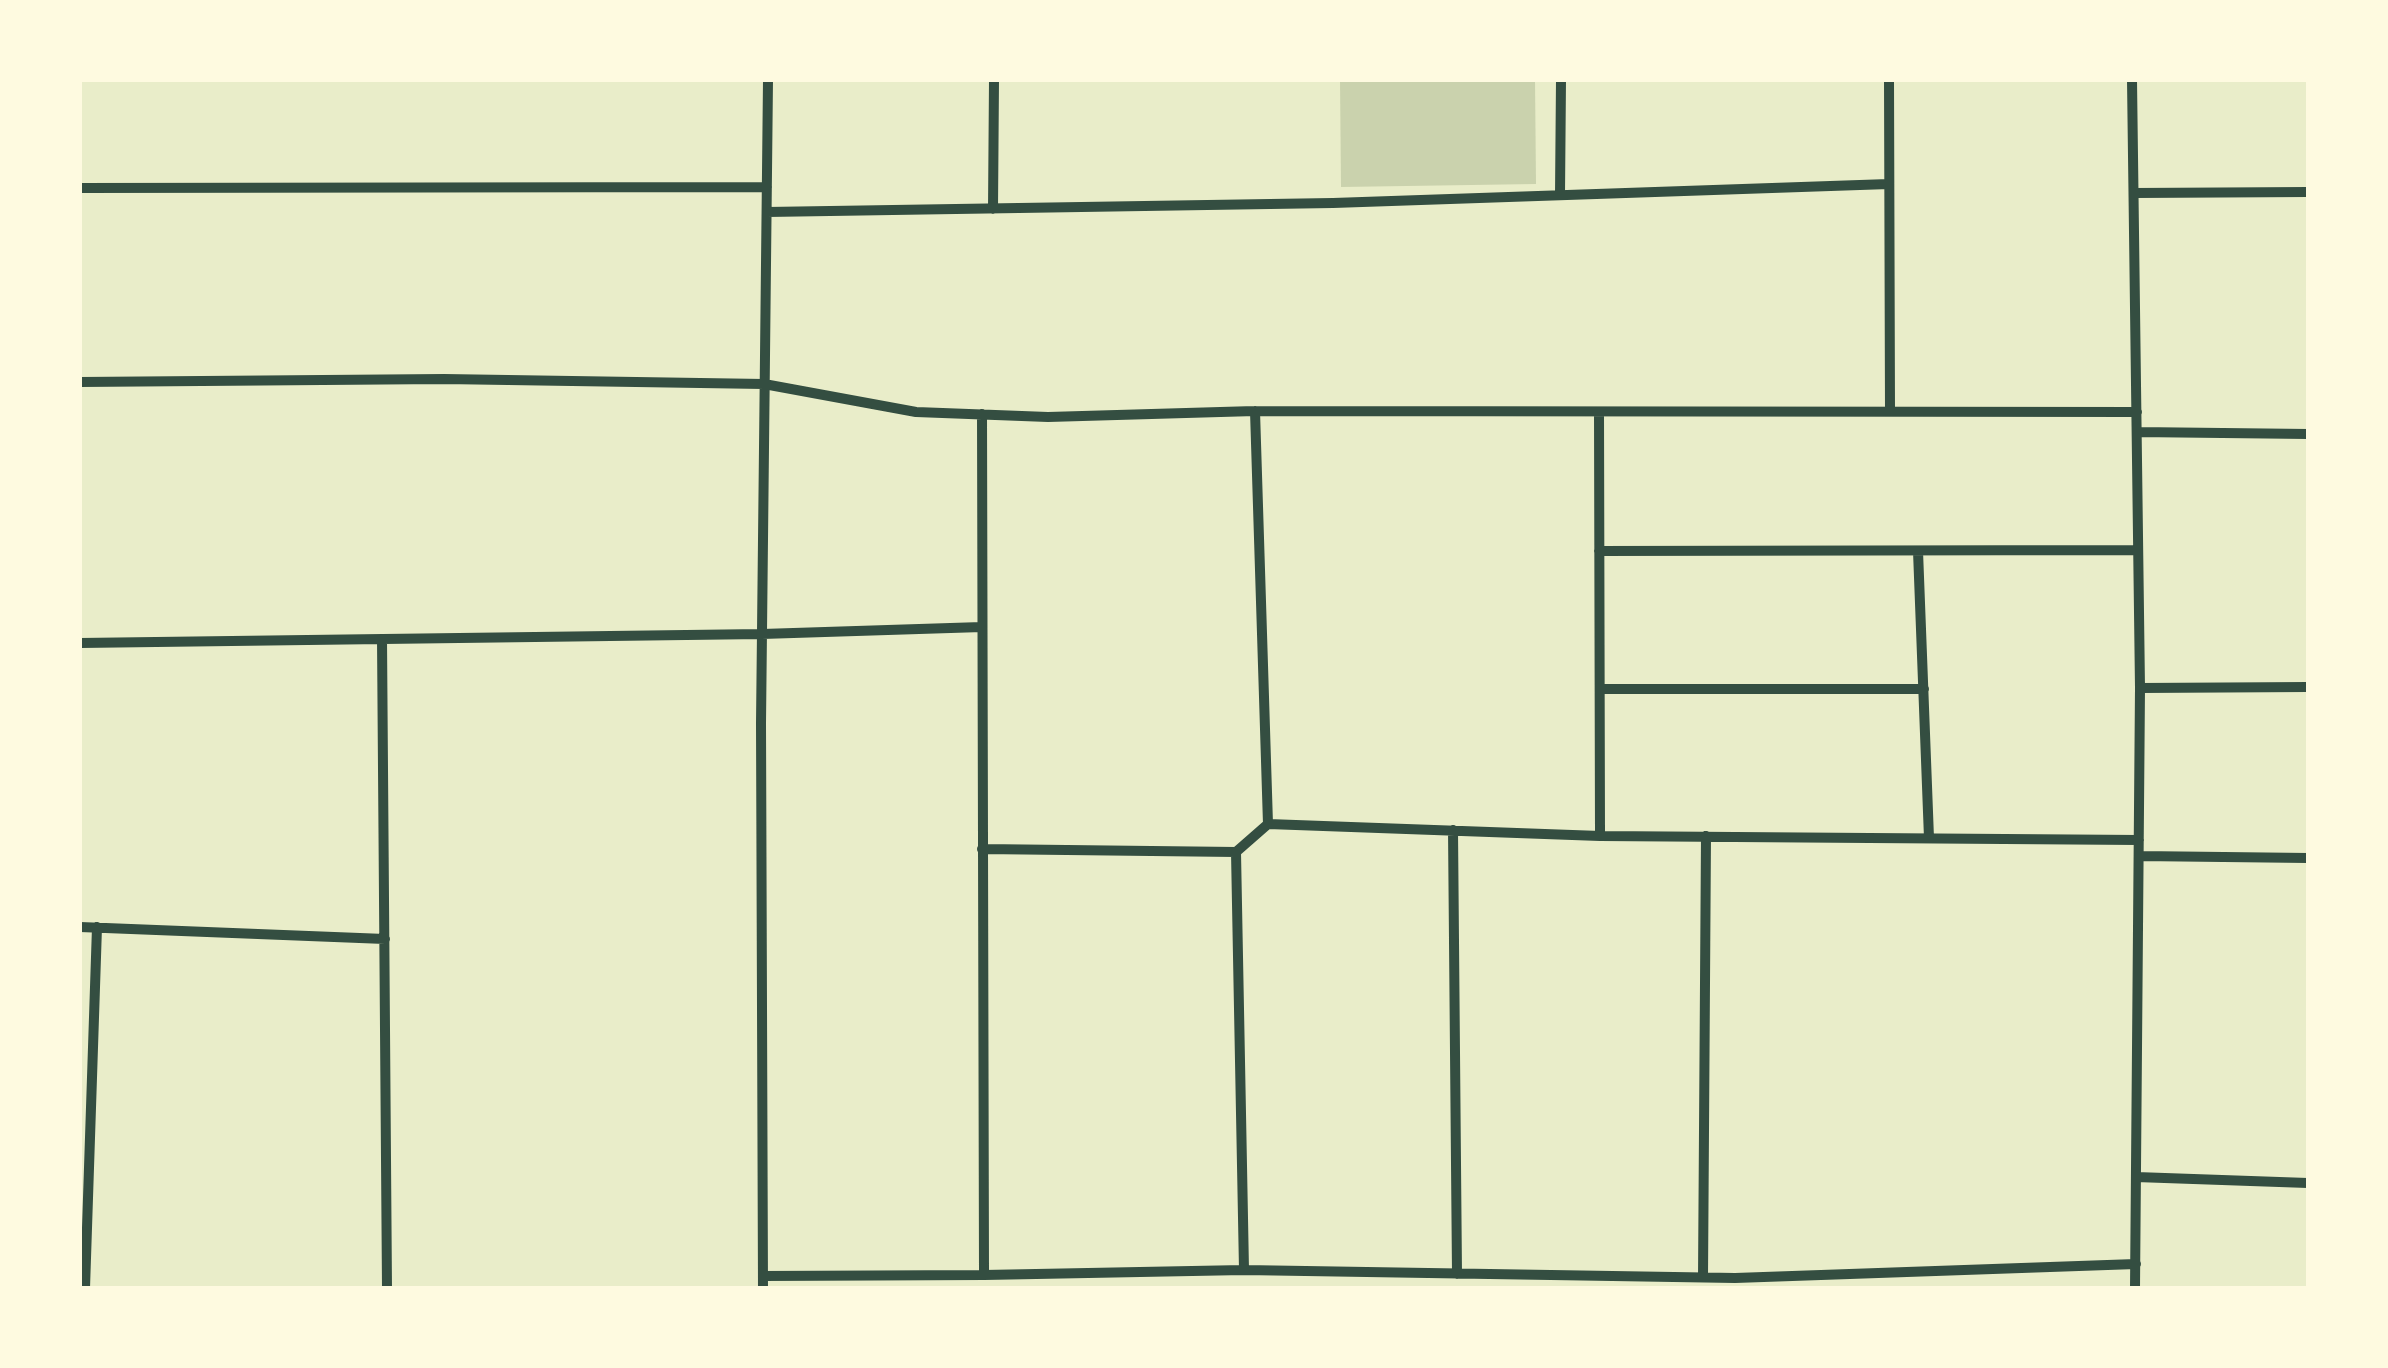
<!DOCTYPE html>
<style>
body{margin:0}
#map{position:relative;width:2388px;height:1368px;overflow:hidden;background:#e9edc9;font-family:"Roboto Condensed",sans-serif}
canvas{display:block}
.frame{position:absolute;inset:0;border:82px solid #fefae0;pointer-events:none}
</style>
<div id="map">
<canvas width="2388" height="1368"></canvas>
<div class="frame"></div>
</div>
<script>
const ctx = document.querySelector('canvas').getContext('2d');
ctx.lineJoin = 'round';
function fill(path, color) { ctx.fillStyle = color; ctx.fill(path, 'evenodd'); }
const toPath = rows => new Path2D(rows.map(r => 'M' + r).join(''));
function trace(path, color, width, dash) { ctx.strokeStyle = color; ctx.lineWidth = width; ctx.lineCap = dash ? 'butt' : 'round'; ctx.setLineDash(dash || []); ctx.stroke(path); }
fill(toPath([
 [1340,80,1535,80,1536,184,1341,187]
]), '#cad2ad');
trace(toPath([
 [1889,80,1890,411],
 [2132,80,2140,688,2135,1288],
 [80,188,767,187],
 [2134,193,2308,192],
 [1560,194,1561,80],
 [993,209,994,80],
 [767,212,1333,203,1889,184],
 [80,382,444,379,764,384,916,412,1048,417,1255,411,2137,412],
 [1255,411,1268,824,1236,852,1244,1270,1735,1278,2136,1264],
 [1599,412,1600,836,2139,840],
 [2137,432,2308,434],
 [1599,551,2138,550],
 [1918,551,1929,838],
 [382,639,387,1288],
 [80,643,762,634,982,627],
 [2140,688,2308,687],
 [1600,689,1924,689],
 [1268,824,1600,836],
 [1453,830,1457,1274],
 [982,849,1236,852],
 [2139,856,2308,858],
 [80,927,385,939],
 [2136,1177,2308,1183],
 [984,1275,1244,1270],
 [763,1276,984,1275,982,414],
 [1703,1277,1706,836],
 [85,1288,97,927],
 [763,1288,761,723,768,80]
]), '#344e41', 10);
</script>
